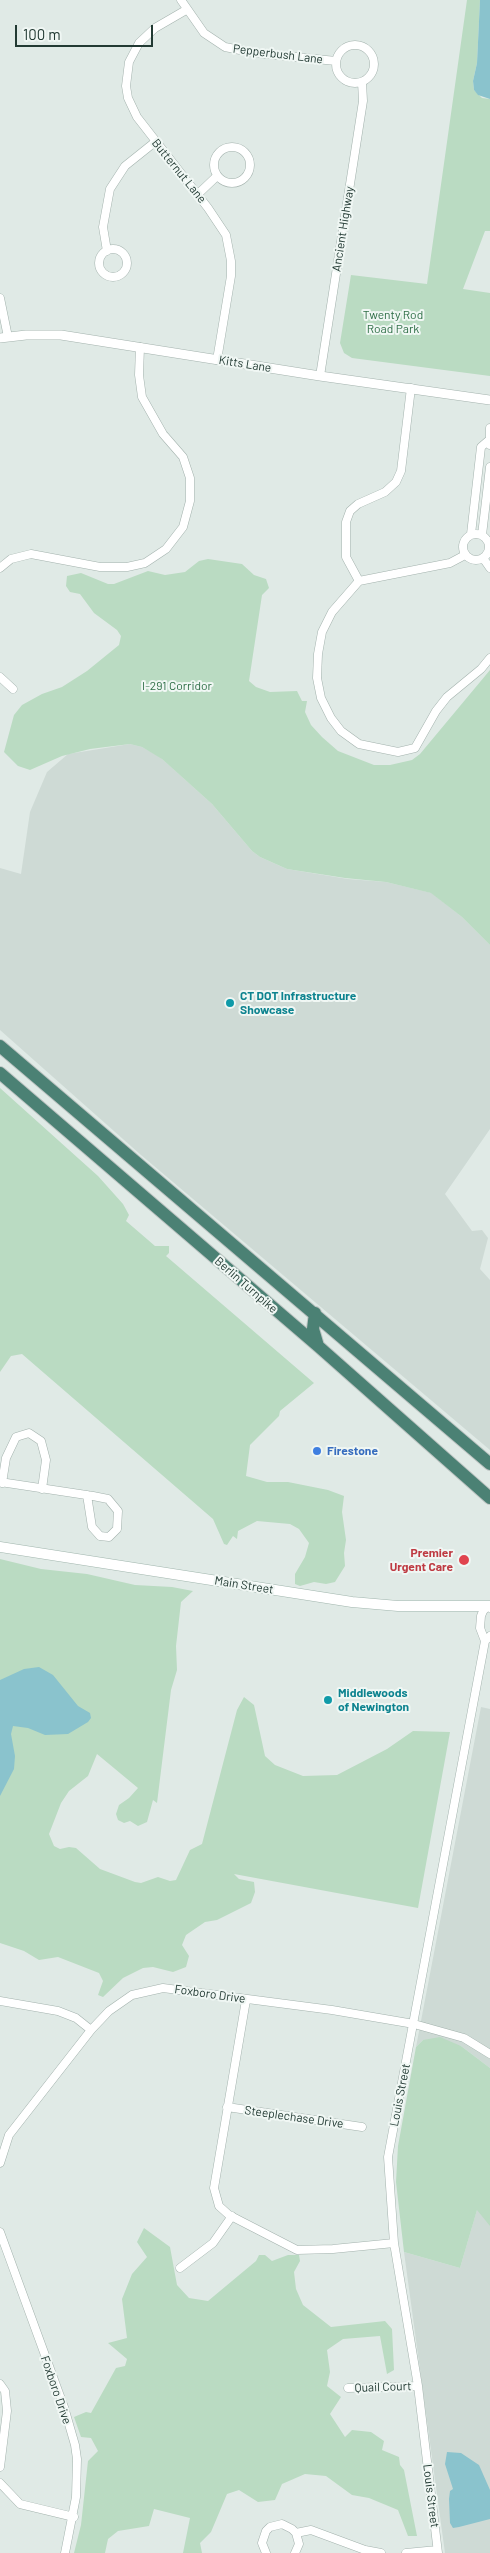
<!DOCTYPE html>
<style>
body{margin:0}
#map{position:relative;width:490px;height:2553px;overflow:hidden;background:#e0eae6;font-family:Barlow,sans-serif}
canvas{display:block}
.scale{position:absolute;left:15px;top:25px;width:138px;height:22px;box-sizing:border-box;border:2px solid #223a33;border-top:0;padding-left:6px;font-size:15px;line-height:18px;white-space:nowrap;color:#223a33;-webkit-text-stroke:4px #f0f7f4;paint-order:stroke}
</style>
<div id="map">
<canvas width="490" height="2553"></canvas>
<div class="scale">100 m</div>
</div>
<script>
const ctx = document.querySelector('canvas').getContext('2d');
ctx.lineJoin = 'round';
function fill(path, color) { ctx.fillStyle = color; ctx.fill(path, 'evenodd'); }
const toPath = rows => new Path2D(rows.map(r => 'M' + r).join(''));
function trace(path, color, width, dash) { ctx.strokeStyle = color; ctx.lineWidth = width; ctx.lineCap = dash ? 'butt' : 'round'; ctx.setLineDash(dash || []); ctx.stroke(path); }
function drawText(font, color, halo, rows, align = 'center') {
  ctx.font = font + ' Barlow,sans-serif'; ctx.lineWidth = 4; ctx.setLineDash([]); ctx.textBaseline = 'middle'; ctx.strokeStyle = halo; ctx.fillStyle = color; for (const [text, x, y, turn = 0] of rows) {
    ctx.save(); ctx.translate(x, y); ctx.rotate((+turn || 0) * Math.PI / 180); ctx.textAlign = isNaN(turn) ? turn : align; if (halo) ctx.strokeText(text, 0, 0); ctx.fillText(text, 0, 0); ctx.restore();
  }
}
fill(toPath([
 [130,744,142,747,160,757,212,804,252,851,260,857,287,869,348,879,386,882,432,893,462,917,490,945,490,1129,445,1194,472,1231,482,1230,488,1238,480,1269,490,1280,490,1450,141,1155,0,1030,0,868,21,874,30,812,47,772,68,754],
 [481,1707,490,1709,490,2068,461,2046,423,2040,416,2047],
 [490,2165,490,2553,445,2553,404,2252,460,2268]
]), '#cedad5');
fill(toPath([
 [467,0,480,0,477,63,473,81,474,90,482,98,490,99,490,231,485,231,463,289,490,293,490,376,352,358,344,353,340,343,351,275,427,284],
 [208,559,242,564,254,575,266,579,269,588,262,595,249,681,256,687,270,692,297,691,302,701,307,701,305,712,311,725,322,737,338,751,374,765,390,765,412,760,420,754,490,670,490,945,462,917,431,893,386,882,345,878,287,869,260,857,252,851,212,804,162,759,142,747,130,744,90,749,62,756,30,770,18,766,4,752,14,715,22,705,42,694,62,687,87,671,119,645,121,636,117,630,94,613,80,594,70,592,66,586,67,576,81,573,108,584,114,584,148,571,165,575,185,572,199,561],
 [0,1088,98,1176,123,1204,129,1215,126,1221,155,1246,169,1246,169,1253,166,1256,314,1383,280,1411,279,1416,250,1445,246,1476,267,1482,288,1482,328,1490,344,1496,342,1512,346,1540,344,1553,345,1566,335,1582,326,1584,314,1582,300,1586,295,1584,295,1574,305,1557,309,1543,299,1529,290,1524,257,1521,238,1531,237,1539,233,1536,227,1545,224,1544,213,1519,22,1354,11,1356,0,1372],
 [0,1559,41,1569,87,1574,135,1585,172,1587,193,1591,181,1602,176,1646,177,1670,171,1690,157,1803,153,1800,147,1822,138,1826,130,1821,124,1823,118,1820,116,1814,119,1805,129,1798,138,1788,97,1754,88,1776,69,1791,61,1803,49,1834,54,1846,60,1849,69,1847,76,1848,100,1869,135,1882,141,1883,158,1877,170,1881,176,1880,190,1850,202,1844,237,1710,244,1697,254,1705,265,1756,275,1765,303,1776,337,1775,387,1749,413,1731,450,1732,418,1908,234,1874,239,1879,254,1882,255,1892,251,1903,217,1920,205,1922,186,1935,182,1945,189,1956,186,1967,173,1972,153,1967,143,1968,123,1978,103,1997,98,1995,103,1981,99,1973,58,1957,39,1960,24,1951,0,1943],
 [440,2037,461,2046,490,2068,490,2226,477,2210,460,2268,404,2252,396,2182,398,2146,416,2047,423,2040],
 [144,2228,170,2247,177,2285,189,2298,208,2301,256,2261,259,2255,265,2255,272,2261,288,2255,299,2255,300,2261,294,2272,296,2289,303,2305,331,2327,385,2321,392,2329,394,2370,387,2374,380,2336,343,2339,327,2350,330,2372,327,2386,341,2397,330,2414,345,2437,352,2430,371,2432,384,2441,382,2450,399,2457,400,2465,404,2470,417,2536,408,2536,398,2510,369,2498,352,2495,326,2476,305,2474,282,2484,275,2500,258,2502,239,2490,227,2494,211,2532,200,2543,202,2553,183,2553,190,2518,154,2509,149,2526,118,2531,108,2539,105,2553,74,2553,81,2525,88,2461,98,2451,91,2438,81,2437,74,2417,86,2412,91,2413,116,2368,125,2366,127,2359,108,2343,127,2338,122,2299,132,2274,147,2257,137,2242]
]), '#badbc2');
fill(toPath([
 [480,0,490,0,490,99,478,95,474,90,473,81,477,63],
 [39,1667,53,1675,78,1706,90,1713,91,1718,88,1722,68,1734,45,1735,28,1728,13,1726,11,1734,15,1756,14,1769,0,1796,0,1680,24,1669],
 [447,2452,461,2453,479,2465,490,2490,490,2519,459,2527,453,2528,450,2523,449,2499,450,2491,453,2489,445,2464]
]), '#8ac3cd');
const minor = toPath([
 [181,0,204,33,225,47,255,53,336,61],
 [186,10,155,28,139,43,129,62,126,86,128,98,137,117,208,208,226,235,231,261,231,276,217,360],
 '336 64a19 19 0 1 1 38 0a19 19 0 1 1-38 0Z',
 '214 165a18 18 0 1 1 36 0a18 18 0 1 1-36 0Z',
 [198,194,217,176],
 '99 263a14 14 0 1 1 28 0a14 14 0 1 1-28 0Z',
 [107,251,103,227,110,189,125,166,155,142],
 [0,298,8,337],
 [320,376,363,101,362,82],
 [411,388,401,471,396,482,385,492,358,504,350,511,346,522,346,557,359,581,450,563,465,555],
 [490,428,490,445],
 '463 547a13 13 0 1 1 26 0a13 13 0 1 1-26 0Z',
 [471,534,481,447,488,441],
 [482,535,490,467],
 [483,558,490,568],
 [0,568,11,559,31,554,100,567,127,567,145,563,166,549,183,527,190,501,190,478,183,457,163,434,142,397,139,375,140,347],
 [359,581,332,612,322,632,318,654,317,678,321,698,331,718,341,731,359,744,398,752,415,748,436,711,447,697,481,669,490,658],
 [0,677,13,689],
 [0,1482,93,1496,108,1499,118,1511,117,1529,109,1537,100,1536,92,1527,87,1495],
 [2,1483,6,1458,16,1437,29,1433,41,1441,46,1460,42,1489],
 [485,1641,480,1628,481,1616,483,1611,488,1606,490,1608],
 [246,2000,214,2188,219,2206,229,2215,297,2250,333,2249,394,2243],
 [0,2001,58,2011,76,2018,91,2030],
 [227,2107,362,2127],
 [0,2163,9,2135,91,2030,109,2011,132,1995,163,1988,332,2010,414,2024,464,2038,490,2054],
 [0,2232,64,2407,75,2445,77,2459,76,2497,65,2553],
 [180,2268,213,2243,232,2216],
 [0,2384,5,2391,7,2411,0,2467],
 [348,2388,418,2386],
 [0,2483,20,2504,74,2517],
 [296,2533,311,2530,365,2550,381,2553],
 [266,2553,262,2543,266,2531,270,2527,282,2524,292,2529,296,2533,299,2544,295,2553],
 [406,2553,437,2550],
 [438,2553,418,2386,394,2243,388,2157,485,1641,490,1636]
]);
const tertiary = toPath([
 [0,338,26,335,61,335,320,376,490,400]
]);
const secondary = toPath([
 [0,1547,352,1602,398,1606,490,1606]
]);
const trunk = toPath([
 [0,1046,490,1464],
 [0,1073,318,1346,490,1498],
 [315,1313,313,1329,318,1346]
]);
trace(minor, '#a3b2ad', 9);
trace(tertiary, '#a3b2ad', 10);
trace(secondary, '#a0b5ad', 11);
trace(trunk, '#bdc4c2', 14);
trace(minor, '#fff', 8);
trace(tertiary, '#fff', 9);
trace(secondary, '#fff', 10);
trace(trunk, '#4b8174', 12);
for (const [x, y, r, color] of [
 [230,1003,5,"#0f9aa8"],
 [317,1451,5,"#3f7fe0"],
 [464,1560,6,"#e0444e"],
 [328,1700,5,"#0f9aa8"]
]) { const dot = new Path2D(); dot.arc(x, y, r, 0, 2 * Math.PI); ctx.fillStyle = color; ctx.fill(dot); trace(dot, '#f0f7f4', 2); }
drawText('12px', '#223a33', '#f0f7f4', [
 ["Pepperbush Lane",278,54,7],
 ["Butternut Lane",179,171,51],
 ["Ancient Highway",343,229,-81],
 ["Kitts Lane",245,364,9],
 ["Berlin Turnpike",246,1285,41],
 ["Main Street",244,1585,9],
 ["Foxboro Drive",210,1994,8],
 ["Louis Street",400,2095,-79],
 ["Steeplechase Drive",294,2117,8],
 ["Quail Court",383,2387,-2],
 ["Foxboro Drive",56,2390,71],
 ["Louis Street",431,2496,83]
]);
drawText('12px', '#2e6e46', '#f0f7f4', [
 ["Twenty Rod",393,315],
 ["Road Park",393,329],
 ["I-291 Corridor",177,686]
]);
drawText('bold 12px', '#0d838f', '#f0f7f4', [
 ["CT DOT Infrastructure",240,996],
 ["Showcase",240,1010],
 ["Middlewoods",338,1693],
 ["of Newington",338,1707]
], 'left');
drawText('bold 12px', '#366cbe', '#f0f7f4', [
 ["Firestone",327,1451]
], 'left');
drawText('bold 12px', '#be3a42', '#f0f7f4', [
 ["Premier",453,1553],
 ["Urgent Care",453,1567]
], 'right');
</script>
